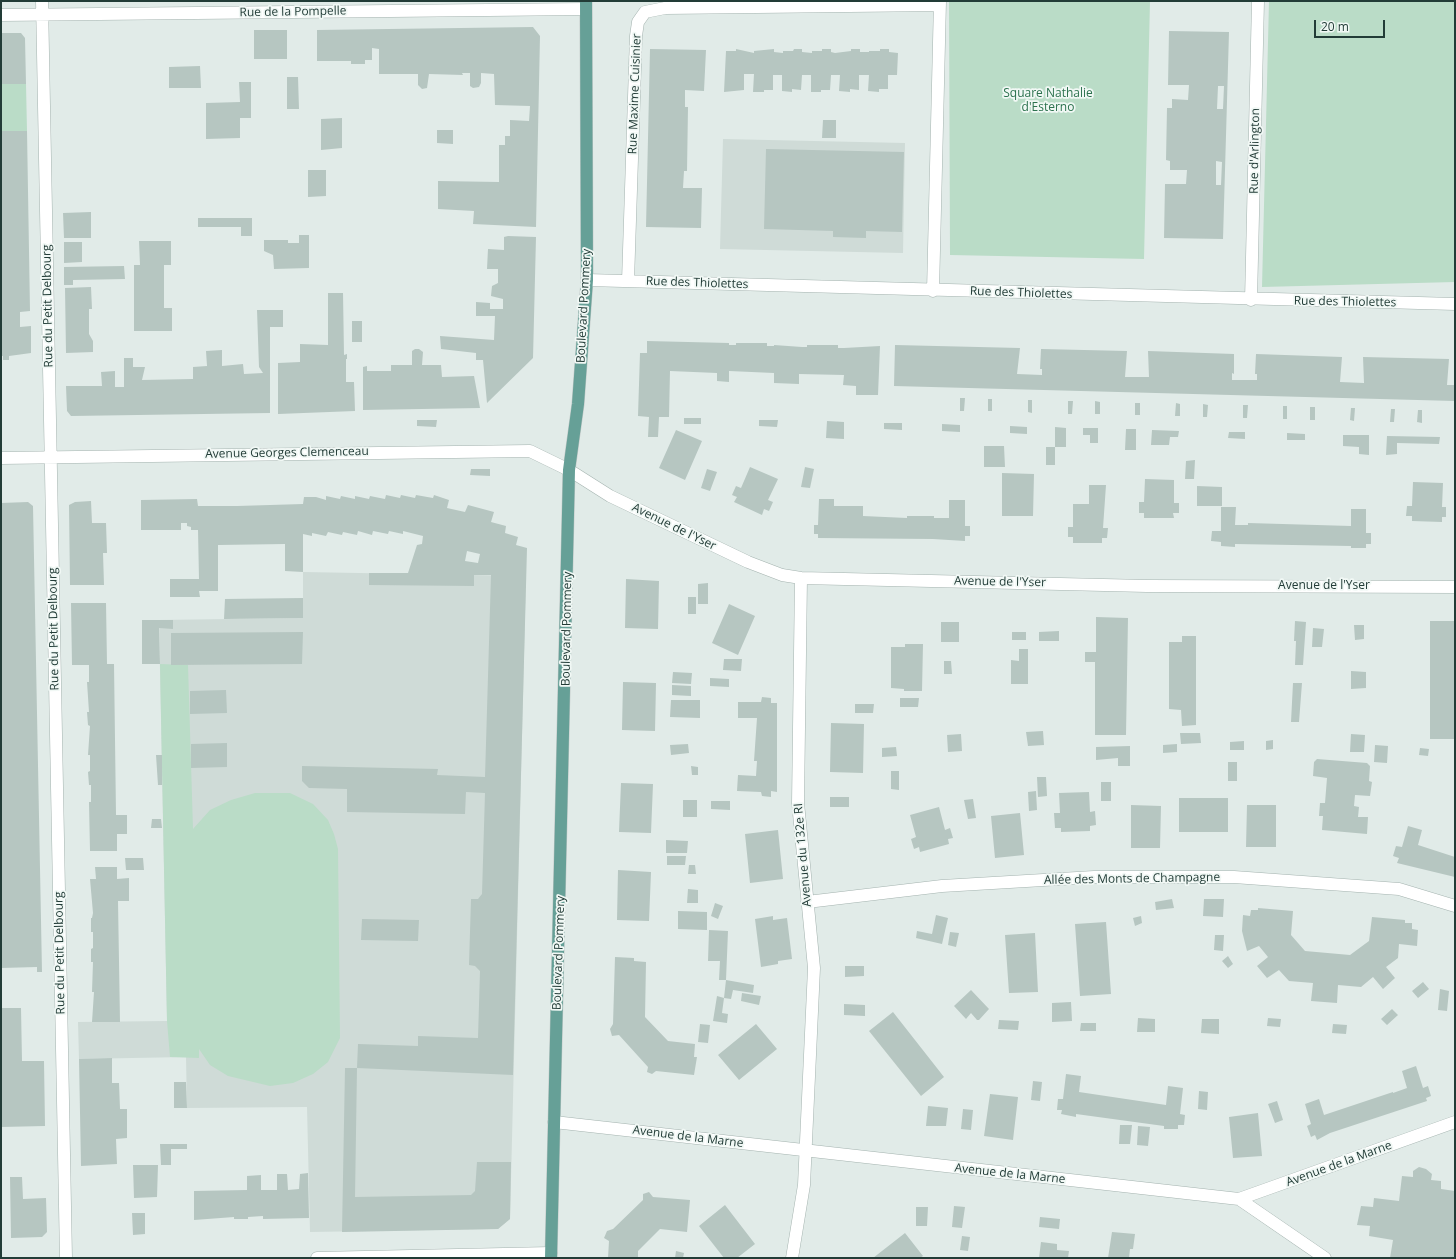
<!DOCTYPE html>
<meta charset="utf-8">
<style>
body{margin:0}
#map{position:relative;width:1456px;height:1259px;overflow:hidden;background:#e1ebe8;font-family:"Open Sans",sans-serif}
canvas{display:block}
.frame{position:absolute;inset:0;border:2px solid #223c37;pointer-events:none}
.scale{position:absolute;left:1314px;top:20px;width:71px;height:18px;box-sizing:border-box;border:2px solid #223c37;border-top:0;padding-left:5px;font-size:12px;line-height:14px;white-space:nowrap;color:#223c37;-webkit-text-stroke:3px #f1f8f5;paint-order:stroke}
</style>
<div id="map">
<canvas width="1456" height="1259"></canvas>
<div class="frame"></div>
<div class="scale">20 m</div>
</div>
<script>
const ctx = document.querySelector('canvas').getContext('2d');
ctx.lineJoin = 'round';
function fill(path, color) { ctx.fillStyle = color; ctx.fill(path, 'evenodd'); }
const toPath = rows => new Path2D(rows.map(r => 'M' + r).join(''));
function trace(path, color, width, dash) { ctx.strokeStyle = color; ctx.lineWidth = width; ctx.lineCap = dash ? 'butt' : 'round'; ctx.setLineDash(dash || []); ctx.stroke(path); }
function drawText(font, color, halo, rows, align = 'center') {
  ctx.font = font + ' "Open Sans",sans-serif'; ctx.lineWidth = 3.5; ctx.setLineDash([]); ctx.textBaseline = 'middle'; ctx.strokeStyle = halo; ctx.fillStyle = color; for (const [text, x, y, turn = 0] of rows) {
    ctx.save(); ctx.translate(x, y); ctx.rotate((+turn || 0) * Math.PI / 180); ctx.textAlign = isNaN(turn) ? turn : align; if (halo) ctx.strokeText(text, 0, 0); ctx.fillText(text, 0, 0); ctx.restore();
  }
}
fill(toPath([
 [723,139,905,143,903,253,720,249],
 [303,572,526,576,510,1219,498,1229,310,1232,307,1107,187,1108,186,1057,79,1059,78,1022,167,1021,159,620,303,618]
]), '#cfdbd7');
fill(toPath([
 [949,1,1150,1,1144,259,950,255],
 [1269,1,1455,1,1455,282,1262,287],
 [1,84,26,84,27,131,1,131],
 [160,664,188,665,193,829,210,810,231,800,255,793,290,793,313,804,328,820,334,834,338,849,340,1038,328,1062,313,1074,293,1083,270,1086,228,1076,210,1065,199,1049,199,1058,170,1057,167,1021]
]), '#badcc7');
fill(toPath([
 [533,27,540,36,536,227,473,224,474,211,438,209,438,181,499,182,499,145,505,145,505,136,510,136,510,120,529,121,530,106,495,105,494,74,481,73,481,83,479,87,473,88,470,86,470,73,462,73,463,75,429,74,427,88,422,89,418,85,418,74,379,74,379,49,372,48,372,60,365,60,365,64,351,64,351,61,317,61,317,30],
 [254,30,287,30,287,59,254,59],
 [1169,31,1229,32,1223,239,1164,238,1165,184,1186,184,1187,170,1170,170,1170,161,1166,160,1167,108,1172,108,1172,99,1188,100,1189,85,1168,85],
 [1218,86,1224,86,1223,109,1217,109],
 [1216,161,1222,162,1221,185,1216,185],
 [1,33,21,33,25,38,26,84,1,84],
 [650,49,706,50,704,91,685,90,685,107,688,107,687,171,684,171,683,188,702,188,701,228,646,227],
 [736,49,754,53,754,51,774,49,774,52,783,53,783,51,793,51,794,49,802,49,802,52,812,53,812,51,822,51,822,49,831,49,831,52,835,53,851,51,851,49,860,49,860,52,869,52,869,51,880,51,880,49,889,49,889,52,898,53,897,75,888,75,888,89,879,89,879,92,868,91,869,75,859,75,859,90,850,89,850,92,839,91,840,75,831,75,830,90,821,90,821,92,811,92,811,75,802,75,801,90,792,89,792,92,782,91,782,75,773,75,773,90,764,90,764,92,753,92,754,74,744,74,744,90,724,92,726,51,736,51],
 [200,66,201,88,169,88,169,67],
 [287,77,298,77,299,109,287,109],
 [239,82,251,82,251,118,240,118,240,138,206,139,206,103,240,102],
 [342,118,342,148,321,150,321,119],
 [823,120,836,120,836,138,822,138],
 [437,130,453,130,453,144,437,143],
 [1,131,27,131,30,311,20,312,20,327,31,326,31,353,9,356,9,360,3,360,3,356,1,356],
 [766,149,904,152,902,232,866,231,866,238,833,237,833,231,764,229],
 [308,170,326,170,326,196,308,197],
 [91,212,91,238,64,238,63,213],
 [198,218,252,218,252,236,241,236,241,227,198,227],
 [299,235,309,235,309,268,274,269,273,255,264,251,264,240,288,240,288,243,299,243],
 [508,236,536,237,533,358,487,403,483,360,476,360,476,353,441,349,440,336,494,340,495,316,476,316,476,302,490,303,490,309,503,309,503,299,491,296,492,286,498,283,498,269,487,269,488,249,504,250,504,237],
 [139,241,171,241,171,265,164,265,164,308,172,308,172,331,134,331,134,265,140,265],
 [64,242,82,242,82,262,64,263],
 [124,266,125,279,73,280,73,285,64,285,64,267],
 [91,287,92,309,89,309,89,334,93,341,93,352,66,353,65,288],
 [328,293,343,293,344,355,347,354,347,359,346,359,346,382,354,382,355,411,278,414,278,363,300,362,300,344,328,345],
 [257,310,283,310,283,327,270,327,270,413,71,416,67,411,66,386,102,386,101,372,115,371,115,387,124,387,124,358,133,358,133,367,145,367,142,380,193,379,193,367,207,366,206,351,222,350,222,366,243,364,244,374,263,373,259,367],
 [352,321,362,321,362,342,352,342],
 [647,341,729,343,729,345,736,345,736,343,767,343,767,346,774,346,774,345,802,347,807,347,807,345,838,345,838,348,844,348,880,346,878,395,856,395,856,386,843,385,844,375,799,374,799,384,774,383,774,373,729,371,729,382,717,381,717,373,670,371,669,417,659,417,658,437,648,437,649,417,638,416,640,353,647,353],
 [895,345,1020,348,1017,374,1042,375,1042,369,1040,369,1041,349,1127,351,1125,377,1149,377,1148,351,1234,354,1234,374,1232,373,1232,380,1257,380,1257,374,1255,374,1256,354,1342,357,1340,382,1364,383,1363,357,1449,359,1447,385,1455,385,1455,401,894,386],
 [415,349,419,349,423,352,422,365,441,365,442,377,474,376,480,408,363,410,363,367,367,366,367,371,391,371,391,365,412,365,412,351],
 [960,398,965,398,964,411,960,411],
 [988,399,992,399,992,411,988,411],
 [1028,400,1032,400,1032,413,1028,412],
 [1068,401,1073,401,1072,414,1068,414],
 [1095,401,1100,402,1100,414,1095,414],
 [1135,403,1140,403,1140,415,1135,415],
 [1176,403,1180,404,1180,416,1175,416],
 [1203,404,1208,405,1207,417,1203,417],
 [1243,405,1248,405,1247,418,1243,418],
 [1283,406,1287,406,1287,419,1283,419],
 [1310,407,1315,407,1315,420,1310,420],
 [1351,408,1355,408,1354,421,1350,420],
 [1391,409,1395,409,1394,422,1390,422],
 [1418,410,1422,410,1422,423,1417,422],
 [684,418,701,418,701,424,684,424],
 [417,420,437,420,436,427,417,426],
 [759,420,778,420,777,427,759,426],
 [827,421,844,422,844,439,826,438],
 [884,423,902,423,902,430,884,429],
 [942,424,960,425,960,432,942,431],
 [1010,426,1027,427,1027,434,1010,433],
 [1055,427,1066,428,1066,447,1055,447,1055,465,1046,465,1046,447,1055,447],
 [1083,428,1098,428,1098,443,1090,443,1090,435,1083,435],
 [1126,429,1136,429,1136,450,1125,450],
 [676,430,702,441,685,480,659,468],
 [1152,430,1179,431,1178,437,1170,437,1169,445,1151,445],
 [1229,432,1245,432,1245,439,1228,438],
 [1287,433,1305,434,1305,440,1287,440],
 [1343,435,1369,435,1369,455,1359,454,1359,447,1343,446],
 [1387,436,1440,437,1439,444,1397,443,1397,454,1386,455],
 [984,446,1004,446,1005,467,984,467],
 [1195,460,1194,479,1185,479,1186,461],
 [750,467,778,479,768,500,773,502,769,511,764,509,762,515,734,502,737,497,732,495,736,486,741,488],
 [805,467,814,469,810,488,801,487],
 [471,469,490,469,490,476,470,475],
 [707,469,717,472,710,491,701,488],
 [1002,473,1034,474,1033,516,1002,516],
 [1145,479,1174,480,1174,503,1179,503,1179,513,1173,513,1174,518,1144,518,1144,513,1139,513,1139,502,1144,502],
 [1413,482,1443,483,1442,507,1446,507,1446,517,1442,517,1442,522,1412,521,1412,516,1406,516,1407,506,1412,506],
 [1089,485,1106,485,1103,528,1108,528,1107,538,1102,538,1102,543,1073,543,1073,537,1068,537,1068,527,1073,527,1073,504,1089,504],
 [1197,486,1222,487,1222,506,1197,506],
 [386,495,400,498,401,495,415,498,416,495,433,498,434,495,449,500,447,508,465,512,468,505,494,512,491,522,506,526,505,533,518,537,516,545,527,548,513,1075,357,1068,358,1044,418,1046,418,1036,478,1038,480,971,475,966,469,965,471,899,478,899,482,894,485,793,466,792,465,814,347,812,347,789,309,788,302,781,302,766,438,769,437,775,485,777,491,575,474,575,474,586,369,585,369,573,408,573,417,545,422,544,423,536,403,531,403,534,389,531,388,534,373,531,372,535,358,531,357,535,343,532,342,535,328,532,326,536,312,533,312,536,303,534,303,572,285,571,285,544,218,545,218,591,199,591,200,597,170,597,170,579,199,579,198,530,191,530,191,527,187,526,187,523,181,523,181,530,141,530,141,500,197,499,198,506,237,506,303,504,304,497,316,497,326,500,326,496,340,499,341,496,355,499,355,496,369,499,370,496,385,499],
 [467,551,480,554,478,563,465,561],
 [819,499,834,499,834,506,863,506,863,516,907,518,907,516,934,516,934,518,949,518,949,500,965,500,965,526,970,526,970,536,965,536,965,541,933,539,818,538,818,534,814,534,814,525,818,525],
 [91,501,92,523,106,523,107,553,103,553,104,585,70,585,69,505,75,502],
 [28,502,33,506,42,972,37,972,37,967,1,968,1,503],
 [1221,507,1236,507,1235,525,1248,525,1248,523,1351,526,1351,509,1366,509,1366,533,1371,533,1371,544,1366,544,1366,548,1351,548,1351,546,1235,544,1235,547,1221,546,1221,542,1211,541,1212,531,1221,531],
 [626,579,659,581,658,629,625,628],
 [708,583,708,604,698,604,698,584],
 [688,597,696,597,696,614,688,614],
 [303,598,303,618,224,619,225,599],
 [71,603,106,603,107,664,114,664,116,815,127,815,127,834,117,834,117,851,90,851,89,802,91,802,91,785,89,785,88,772,90,771,90,755,88,755,90,726,88,725,87,712,89,712,87,682,89,682,89,665,72,665],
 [729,604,755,616,738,655,712,643],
 [1096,617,1128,618,1126,735,1095,735,1095,662,1085,662,1085,652,1096,652],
 [142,620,173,620,173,629,159,628,160,664,142,664],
 [1295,621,1306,622,1303,665,1295,665,1296,641,1294,641],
 [1430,621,1455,621,1455,739,1430,739],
 [941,622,959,622,959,642,941,642],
 [1354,625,1364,625,1364,639,1355,640],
 [1313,628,1324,629,1322,647,1312,647],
 [1059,631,1059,641,1039,641,1039,632],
 [303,632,302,664,171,665,171,633],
 [1012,632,1026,632,1026,640,1012,640],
 [1182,636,1196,636,1196,725,1182,726,1181,710,1169,709,1169,642,1182,642],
 [905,644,923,644,922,691,904,691,904,689,891,688,891,647,905,647],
 [1019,649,1028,649,1028,684,1011,684,1011,660,1019,661],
 [724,659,742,659,741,671,723,670],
 [944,661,951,661,952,674,944,674],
 [1351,671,1366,672,1366,688,1351,689],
 [673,672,692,673,691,684,672,683],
 [710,678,729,679,729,687,710,686],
 [623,682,656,683,655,731,622,730],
 [1293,683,1302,683,1299,722,1291,722],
 [672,685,691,686,691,696,672,695],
 [226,690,227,713,190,714,190,691],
 [762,697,771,698,771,703,777,703,777,792,771,791,771,797,762,796,761,792,737,791,738,775,756,776,757,761,754,761,757,718,738,718,738,702,761,702],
 [900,698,919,698,918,707,900,707],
 [671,700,700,700,700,718,670,717],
 [855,704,874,704,873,713,855,713],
 [831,723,864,724,863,773,830,772],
 [1043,731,1044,745,1028,746,1026,732],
 [1180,733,1200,733,1201,743,1181,744],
 [961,734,962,751,948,752,947,735],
 [1351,734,1365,735,1364,752,1350,752],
 [1273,740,1273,749,1266,750,1266,741],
 [1244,741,1244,750,1230,750,1230,742],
 [227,743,227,767,191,768,191,744],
 [688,744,689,753,671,755,670,745],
 [1177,744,1177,752,1163,753,1163,745],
 [1375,745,1388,746,1387,763,1374,762],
 [1130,746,1130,766,1118,766,1118,758,1096,760,1096,747],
 [896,747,897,756,882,757,882,748],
 [1420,748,1429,749,1428,756,1419,755],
 [156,755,162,755,162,785,158,785],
 [1317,759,1367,763,1370,766,1369,781,1372,782,1370,796,1355,795,1354,806,1359,807,1358,817,1368,817,1367,834,1322,830,1323,816,1319,816,1320,803,1325,803,1327,778,1313,776,1314,762],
 [1228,762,1237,762,1237,781,1228,781],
 [691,766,698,767,698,775,692,775],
 [891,771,899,771,899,790,891,789],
 [1037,777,1046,777,1047,796,1038,797],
 [1101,782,1111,782,1111,801,1101,801],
 [621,783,653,784,651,833,619,832],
 [1036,791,1037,810,1029,811,1028,792],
 [1089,792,1090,812,1095,811,1096,825,1090,826,1090,831,1061,832,1061,828,1055,828,1054,813,1060,813,1059,793],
 [830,797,849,797,849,807,830,807],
 [1179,798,1228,798,1228,832,1179,832],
 [973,799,976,818,968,819,964,800],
 [683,800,697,800,697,817,683,817],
 [711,801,730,801,730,810,711,809],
 [1131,805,1161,806,1160,848,1131,848],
 [1247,805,1276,805,1276,847,1246,847],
 [939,807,945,830,950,828,953,838,948,839,949,844,920,852,919,847,914,849,911,839,916,837,910,815],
 [1020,813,1024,855,995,858,991,816],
 [152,819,161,819,162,828,151,828],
 [1408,826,1422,830,1418,845,1455,857,1455,877,1397,863,1399,858,1393,856,1396,846,1402,847],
 [778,830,783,879,750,883,745,834],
 [666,840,688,841,687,853,666,853],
 [667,856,686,856,685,865,667,865],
 [125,858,143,858,144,870,126,870],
 [689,865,695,865,696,874,688,874],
 [95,867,117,867,117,879,129,878,129,901,118,901,120,1022,92,1022,94,992,92,992,93,962,91,962,91,949,93,948,93,932,91,932,91,918,92,918,93,913,90,879,96,879],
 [618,870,651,872,649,921,617,920],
 [688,889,698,890,698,903,687,903],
 [1172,899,1174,908,1156,910,1155,902],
 [1204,899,1224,899,1223,917,1203,916],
 [715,903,723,906,718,919,711,916],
 [1258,908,1293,911,1291,935,1305,951,1350,955,1369,941,1372,917,1405,920,1405,923,1412,923,1412,929,1418,930,1417,946,1399,944,1398,958,1386,967,1395,978,1383,989,1373,977,1361,987,1338,985,1337,1003,1311,1001,1313,983,1289,981,1279,970,1267,978,1257,966,1268,957,1259,946,1247,951,1242,931,1243,915,1250,916,1251,910,1258,910],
 [678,911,707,912,707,930,678,929],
 [936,915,948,918,942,944,916,938,917,931,932,934],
 [773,916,773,920,787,918,792,959,778,961,778,964,761,967,755,919],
 [1141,916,1142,923,1135,926,1133,918],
 [362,919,419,920,418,941,361,940],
 [1106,922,1111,994,1080,996,1075,924],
 [709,930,728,931,726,980,754,985,753,993,733,990,731,999,724,998,722,1013,728,1014,727,1023,713,1021,717,996,724,998,726,980,719,980,720,961,708,961],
 [950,932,959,933,956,947,948,945],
 [1035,933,1038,992,1009,993,1005,935],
 [1215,935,1224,935,1223,951,1214,950],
 [1228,956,1233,964,1228,968,1222,961],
 [615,957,634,958,634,961,646,962,645,1017,668,1041,695,1044,694,1057,697,1057,694,1075,656,1071,652,1074,647,1072,648,1067,619,1035,612,1036,610,1029,613,1024],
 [845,966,864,966,864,976,845,977],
 [1423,982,1429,989,1418,998,1412,991],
 [1440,989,1449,991,1447,1011,1438,1010],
 [971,990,989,1009,979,1020,977,1020,971,1013,966,1019,954,1006],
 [742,993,761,996,759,1005,741,1001],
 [1071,1002,1072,1021,1052,1022,1052,1003],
 [844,1004,865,1005,865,1016,844,1015],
 [1,1008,21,1008,22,1061,44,1061,45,1126,1,1127],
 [1392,1009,1398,1015,1387,1025,1381,1019],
 [893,1012,944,1077,921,1096,869,1031],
 [1138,1018,1155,1019,1155,1032,1137,1032],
 [1268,1018,1281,1019,1280,1027,1267,1026],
 [1202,1019,1219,1019,1219,1034,1201,1033],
 [999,1020,1019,1021,1018,1030,998,1029],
 [1081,1023,1096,1023,1096,1031,1080,1031],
 [700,1024,710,1025,708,1043,698,1042],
 [756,1024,777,1049,739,1080,718,1055],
 [1333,1024,1347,1025,1346,1034,1332,1033],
 [112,1058,112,1083,119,1083,120,1109,127,1109,127,1138,116,1139,117,1164,81,1166,79,1059],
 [1416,1066,1423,1088,1428,1086,1431,1096,1426,1098,1427,1101,1330,1133,1317,1140,1315,1135,1311,1137,1307,1126,1311,1124,1305,1104,1319,1099,1324,1115,1393,1092,1393,1093,1407,1088,1402,1071],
 [345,1068,357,1068,355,1197,471,1195,475,1191,477,1162,511,1162,510,1219,498,1229,342,1232],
 [1066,1074,1081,1076,1079,1092,1166,1105,1168,1086,1183,1088,1180,1114,1185,1115,1184,1125,1178,1125,1178,1129,1164,1129,1164,1126,1076,1114,1076,1117,1061,1114,1062,1110,1057,1110,1058,1099,1063,1099],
 [1033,1081,1042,1082,1040,1101,1031,1100],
 [174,1082,186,1082,187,1108,174,1108],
 [1199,1091,1208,1092,1207,1110,1198,1109],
 [990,1094,1018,1097,1013,1140,984,1136],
 [1277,1101,1283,1120,1275,1123,1268,1104],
 [928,1106,948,1108,946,1126,926,1126],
 [963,1109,973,1110,971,1130,961,1129],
 [1258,1113,1262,1156,1233,1158,1229,1117],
 [1120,1125,1132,1125,1130,1144,1119,1144],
 [1138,1126,1150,1127,1148,1146,1137,1145],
 [160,1144,187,1144,187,1149,171,1149,171,1165,161,1165],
 [133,1165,158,1165,157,1197,134,1198],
 [1419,1167,1426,1169,1432,1174,1431,1180,1441,1181,1441,1189,1455,1191,1455,1258,1432,1257,1432,1258,1390,1258,1393,1240,1369,1236,1370,1226,1357,1225,1361,1206,1373,1207,1374,1198,1399,1201,1402,1176,1413,1177,1413,1171],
 [308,1173,309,1218,263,1219,263,1216,248,1217,248,1219,234,1219,234,1217,194,1220,194,1191,247,1190,247,1176,261,1175,261,1190,277,1190,277,1174,287,1174,288,1190,299,1189,300,1174],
 [10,1177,22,1177,23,1199,46,1198,47,1232,42,1237,11,1238],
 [649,1192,653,1197,690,1200,687,1232,660,1229,638,1251,638,1258,608,1258,609,1241,604,1238,607,1231,613,1229,643,1200,643,1194],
 [725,1205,755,1244,737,1258,724,1258,699,1226],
 [954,1206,965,1207,962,1228,952,1227],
 [916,1207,928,1207,927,1226,916,1226],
 [132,1213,145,1213,145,1234,133,1235],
 [1040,1217,1060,1219,1059,1229,1039,1227],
 [1112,1232,1135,1234,1133,1249,1130,1249,1129,1258,1108,1258],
 [905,1233,923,1256,920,1258,873,1258],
 [962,1236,970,1237,968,1251,960,1250],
 [1041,1242,1057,1244,1057,1250,1069,1251,1068,1258,1039,1258],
 [676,1251,684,1253,683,1258,675,1258]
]), '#b6c6c1');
const minor = toPath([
 [42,1,66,1258],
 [1,15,585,9],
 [587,280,1455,304],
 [628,281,636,36,638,22,645,12,665,8,940,5],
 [933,291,940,1],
 [1251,300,1258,1],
 [1,458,530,451,569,470,610,496,748,562,782,575,801,578,1147,586,1455,587],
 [807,902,942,886,1094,877,1234,877,1399,889,1455,906],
 [554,1122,1239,1199,1455,1122],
 [1239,1199,1325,1258],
 [317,1258,551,1253],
 [792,1258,804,1185,814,968,798,803,801,578]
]);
const major = toPath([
 [551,1258,569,470,578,404,587,280,586,1]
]);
trace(minor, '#a4b3af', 13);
trace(major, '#c1c8c7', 13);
trace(minor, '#fff', 12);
trace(major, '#66a097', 12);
drawText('12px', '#223c37', '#f1f8f5', [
 ["Rue de la Pompelle",293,12,-1],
 ["Rue Maxime Cuisinier",635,94,-88],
 ["Rue d'Arlington",1255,151,-89],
 ["Rue des Thiolettes",697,283,2],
 ["Rue des Thiolettes",1021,293,2],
 ["Rue des Thiolettes",1345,302,1],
 ["Rue du Petit Delbourg",48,306,-91],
 ["Boulevard Pommery",584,306,-87],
 ["Avenue Georges Clemenceau",287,453,-1],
 ["Avenue de l'Yser",674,527,26],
 ["Avenue de l'Yser",1000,582,1],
 ["Avenue de l'Yser",1324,586],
 ["Rue du Petit Delbourg",54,629,-91],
 ["Boulevard Pommery",567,629,-89],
 ["Avenue du 132e RI",803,855,-95],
 ["Allée des Monts de Champagne",1132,879,-1],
 ["Rue du Petit Delbourg",60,953,-91],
 ["Boulevard Pommery",559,953,-88],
 ["Avenue de la Marne",688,1137,7],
 ["Avenue de la Marne",1339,1164,-20],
 ["Avenue de la Marne",1010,1174,6]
]);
drawText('12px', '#2c724e', '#f1f8f5', [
 ["Square Nathalie",1048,94],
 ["d'Esterno",1048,108]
]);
</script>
